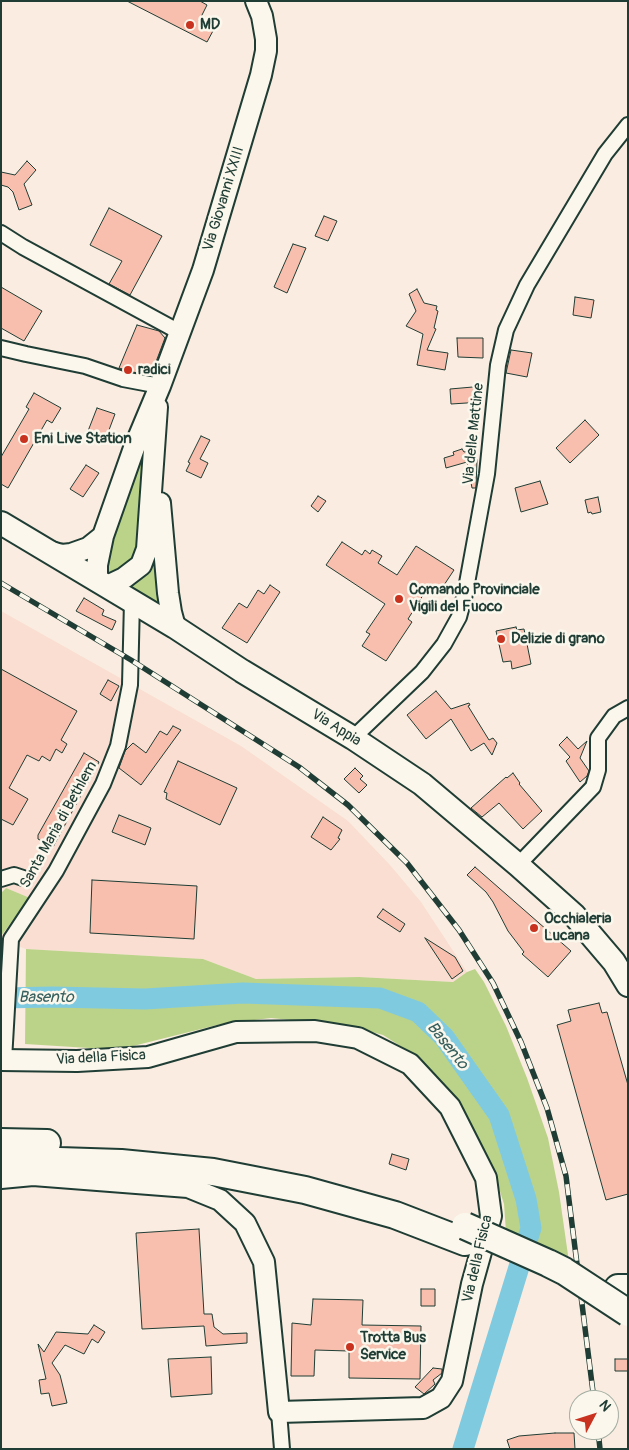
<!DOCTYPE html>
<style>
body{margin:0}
#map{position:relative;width:629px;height:1450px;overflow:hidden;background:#faece0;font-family:Pangolin,sans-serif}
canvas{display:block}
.frame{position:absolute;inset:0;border:2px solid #1f3d34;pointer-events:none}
.north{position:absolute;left:569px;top:1390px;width:50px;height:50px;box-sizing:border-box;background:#fbf7ec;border:1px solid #a3ada2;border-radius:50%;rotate:50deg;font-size:14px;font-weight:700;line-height:20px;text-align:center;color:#1f3d34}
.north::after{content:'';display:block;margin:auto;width:18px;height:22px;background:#c8321e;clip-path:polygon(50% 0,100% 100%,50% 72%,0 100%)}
</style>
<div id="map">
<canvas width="629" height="1450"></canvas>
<div class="frame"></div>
<div class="north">N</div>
</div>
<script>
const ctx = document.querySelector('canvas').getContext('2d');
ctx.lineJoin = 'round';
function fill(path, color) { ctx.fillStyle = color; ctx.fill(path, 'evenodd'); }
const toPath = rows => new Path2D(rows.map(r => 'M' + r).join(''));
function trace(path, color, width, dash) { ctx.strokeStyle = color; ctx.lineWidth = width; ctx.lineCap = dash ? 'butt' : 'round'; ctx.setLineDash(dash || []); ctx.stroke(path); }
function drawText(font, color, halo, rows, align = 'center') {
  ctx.font = font + ' Pangolin,sans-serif'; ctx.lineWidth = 5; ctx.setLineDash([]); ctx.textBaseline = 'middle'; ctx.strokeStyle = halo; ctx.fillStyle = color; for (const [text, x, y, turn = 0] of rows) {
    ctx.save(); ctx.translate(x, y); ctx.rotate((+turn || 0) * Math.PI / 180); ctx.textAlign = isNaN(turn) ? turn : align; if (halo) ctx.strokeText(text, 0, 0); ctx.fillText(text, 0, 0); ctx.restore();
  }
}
fill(toPath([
 [1,611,241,746,348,821,390,865,421,902,467,972,453,982,359,977,256,979,203,959,26,949,1,940,1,936,30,898,6,888,1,890]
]), '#f9ded1');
fill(toPath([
 [144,440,142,553,114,578,106,573,104,561],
 [156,498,160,603,156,605,122,587],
 [6,888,30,898,1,936,1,893],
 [26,949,203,959,256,979,359,977,453,982,467,972,475,969,484,982,506,1026,527,1078,548,1138,559,1192,569,1262,506,1232,504,1204,492,1166,447,1091,413,1054,383,1035,350,1026,271,1018,221,1024,133,1046,105,1049,25,1044]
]), '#bbd389');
trace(toPath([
 [1,998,53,997,145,999,243,993,380,998,418,1012,444,1037,499,1115,526,1199,531,1228,463,1449]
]), '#80cae0', 21);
const building = toPath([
 [127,1,200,1,207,5,199,21,214,29,207,42,127,1],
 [27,161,36,170,24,184,32,205,19,210,13,192,8,187,1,185,1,172,15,175,27,161],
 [109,208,162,236,130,295,109,284,122,261,90,245,109,208],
 [324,216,337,221,328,241,315,236,324,216],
 [293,244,306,248,287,293,274,287,293,244],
 [1,287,42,311,24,341,1,328,1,287],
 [417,289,424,303,437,306,436,310,438,311,434,328,436,329,427,350,448,353,445,370,417,365,423,334,406,326,416,311,409,294,417,289],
 [575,297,594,300,591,318,573,315,575,297],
 [137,325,159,331,165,338,151,375,138,370,137,373,119,368,137,325],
 [457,338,483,338,483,358,458,357,457,338],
 [511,350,532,353,527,377,506,373,511,350],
 [473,387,473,388,481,388,482,402,451,404,450,389,473,387],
 [34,393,61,408,52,423,47,420,8,488,1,484,1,457,29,409,26,407,34,393],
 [97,408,115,414,106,438,88,431,97,408],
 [585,420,599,435,570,463,556,448,585,420],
 [201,436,210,440,200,459,208,463,201,478,186,471,190,463,188,462,201,436],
 [462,449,464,452,474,450,477,460,476,488,472,488,467,462,446,468,444,458,454,455,453,452,462,449],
 [86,465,99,473,83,497,70,489,86,465],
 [540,481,548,504,521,512,515,488,540,481],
 [318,496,326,501,318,512,311,506,318,496],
 [598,497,601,512,592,514,591,512,588,513,585,500,598,497],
 [342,542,362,555,365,550,370,554,372,550,382,556,378,563,397,575,416,546,454,570,440,591,430,584,408,619,412,622,386,661,362,646,370,634,366,632,385,604,326,565,342,542],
 [270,585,280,592,247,643,222,628,239,603,247,608,258,590,264,594,270,585],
 [84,598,104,610,102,615,116,621,112,630,76,611,84,598],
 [516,627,517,630,524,629,531,664,512,669,511,661,503,662,496,631,516,627],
 [1,669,77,711,61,740,67,744,62,753,56,749,50,761,42,756,39,761,27,755,9,788,28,799,13,825,1,819,1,669],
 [108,680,119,686,111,701,100,694,108,680],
 [436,691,451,709,469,703,470,705,468,706,489,740,493,738,497,743,492,755,484,743,471,751,451,719,426,739,407,715,436,691],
 [173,726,181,730,141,785,119,768,125,751,133,743,146,753,160,731,167,735,173,726],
 [567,737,578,749,587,741,580,758,589,771,587,776,580,782,566,761,570,757,559,745,567,737],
 [84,753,99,762,53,847,38,839,38,835,84,753],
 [178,761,237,788,220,825,166,799,167,793,164,792,178,761],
 [355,768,363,776,360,779,367,785,359,793,344,779,355,768],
 [513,773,520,783,519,784,542,811,523,829,499,803,482,817,471,808,506,777,507,778,513,773],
 [119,815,151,828,145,845,112,832,119,815],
 [323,817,342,830,338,838,340,839,331,850,311,837,323,817],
 [475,867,571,951,548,977,522,954,524,952,508,931,493,902,486,892,467,875,475,867],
 [92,880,197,886,194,939,90,933,92,880],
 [383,909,405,924,400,932,377,917,383,909],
 [425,938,455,957,463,971,452,979,425,938],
 [599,1003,602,1013,607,1012,628,1085,628,1194,606,1200,557,1025,571,1021,568,1010,599,1003],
 [392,1154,409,1159,406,1170,389,1164,392,1154],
 [199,1229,204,1314,212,1314,214,1327,223,1334,247,1333,247,1343,206,1346,204,1326,142,1329,136,1233,199,1229],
 [421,1289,435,1289,435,1306,421,1306,421,1289],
 [313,1299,363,1300,362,1325,421,1326,420,1379,349,1378,349,1351,315,1350,314,1376,291,1376,292,1323,311,1325,313,1299],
 [94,1325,105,1332,98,1343,92,1339,84,1354,65,1345,52,1363,60,1375,67,1403,52,1406,49,1393,41,1394,39,1380,46,1379,38,1344,44,1352,56,1332,88,1334,94,1325],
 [211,1357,212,1394,171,1397,168,1359,211,1357],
 [615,1359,628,1359,628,1371,615,1371,615,1359],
 [433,1368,442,1369,442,1373,433,1380,435,1384,424,1394,415,1387,433,1368],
 [555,1433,574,1433,575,1449,510,1449,507,1440,519,1436,555,1433]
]);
fill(building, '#f8bfae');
trace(building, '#1f3d34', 1);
const street = toPath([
 [1,233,23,247,172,328,179,334],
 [1,348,26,354,85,366,123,379,160,386],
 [353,738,422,672,444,644,459,617,465,594,487,474,498,365,506,330,527,285,605,154,628,125],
 [518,865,593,787,598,770,598,738,614,716,628,708],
 [1,879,14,875,23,878],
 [4,1060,11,939,56,871,103,784,118,746,130,685,132,601],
 [279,1412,282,1449]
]);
const secondary = toPath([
 [160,503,168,593,171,612,175,627],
 [48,551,62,555,71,554,88,548,103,536],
 [97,581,97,565,103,536,134,448,160,386,203,270,261,75,266,51,266,39,262,16,256,1],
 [107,586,124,578,141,565,147,549,157,407],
 [1,1060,77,1061,148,1057,236,1032,315,1031,358,1038,410,1064,450,1107,486,1178,491,1216,472,1284,452,1381,441,1398,423,1408,279,1412,264,1262,245,1223,220,1200,188,1187,33,1175,1,1178]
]);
const primary = toPath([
 [1,523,175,627,242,671,353,738,422,784,518,865,574,915,614,962,628,985]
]);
const highway = toPath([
 [1,1142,47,1143],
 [1,1161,28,1160,121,1163,213,1172,305,1190,395,1215,465,1242],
 [618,1288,628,1288]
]);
trace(street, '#1f3d34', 18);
trace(secondary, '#1f3d34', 24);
trace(primary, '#1f3d34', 26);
trace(highway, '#1f3d34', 30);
trace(street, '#fbf7ec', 14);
trace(secondary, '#fbf7ec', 20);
trace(primary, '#fbf7ec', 22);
trace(highway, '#fbf7ec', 26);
const rail = toPath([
 [1,583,131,660,299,767,348,805,407,863,459,930,493,983,521,1042,547,1108,566,1176,594,1400],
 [598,1430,600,1449]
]);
trace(rail, '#1f3d34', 5.5);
trace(rail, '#fbf7ec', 4, [11]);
const highwayBridge = toPath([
 [465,1226,548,1263,564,1271,628,1313]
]);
trace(highwayBridge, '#1f3d34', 30, []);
trace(highwayBridge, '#fbf7ec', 26);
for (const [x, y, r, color] of [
 [190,25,5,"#c8321e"],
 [128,370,5,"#c8321e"],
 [24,439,5,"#c8321e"],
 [399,599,5,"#c8321e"],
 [501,639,5,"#c8321e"],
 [534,928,5,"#c8321e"],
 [350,1347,5,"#c8321e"]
]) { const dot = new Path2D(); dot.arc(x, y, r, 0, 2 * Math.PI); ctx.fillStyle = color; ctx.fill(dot); trace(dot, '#fbf7ec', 2); }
drawText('bold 15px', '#1f3d34', '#fbf7ec', [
 ["MD",200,25],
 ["radici",138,370],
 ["Eni Live Station",34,439],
 ["Comando Provinciale",409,590],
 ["Vigili del Fuoco",409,607],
 ["Delizie di grano",511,639],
 ["Occhialeria",544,919],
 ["Lucana",544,936],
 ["Trotta Bus",360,1338],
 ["Service",360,1355]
], 'left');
drawText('15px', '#1f3d34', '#fbf7ec', [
 ["Via Giovanni XXIII",224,199,-73],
 ["Via delle Mattine",474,434,-84],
 ["Via Appia",336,728,32],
 ["Santa Maria di Bethlem",59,825,-61],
 ["Via della Fisica",101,1058,-3],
 ["Via della Fisica",478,1259,-77]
]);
drawText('italic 16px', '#37605f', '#fbf7ec', [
 ["Basento",46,998],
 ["Basento",447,1046,51]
]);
</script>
